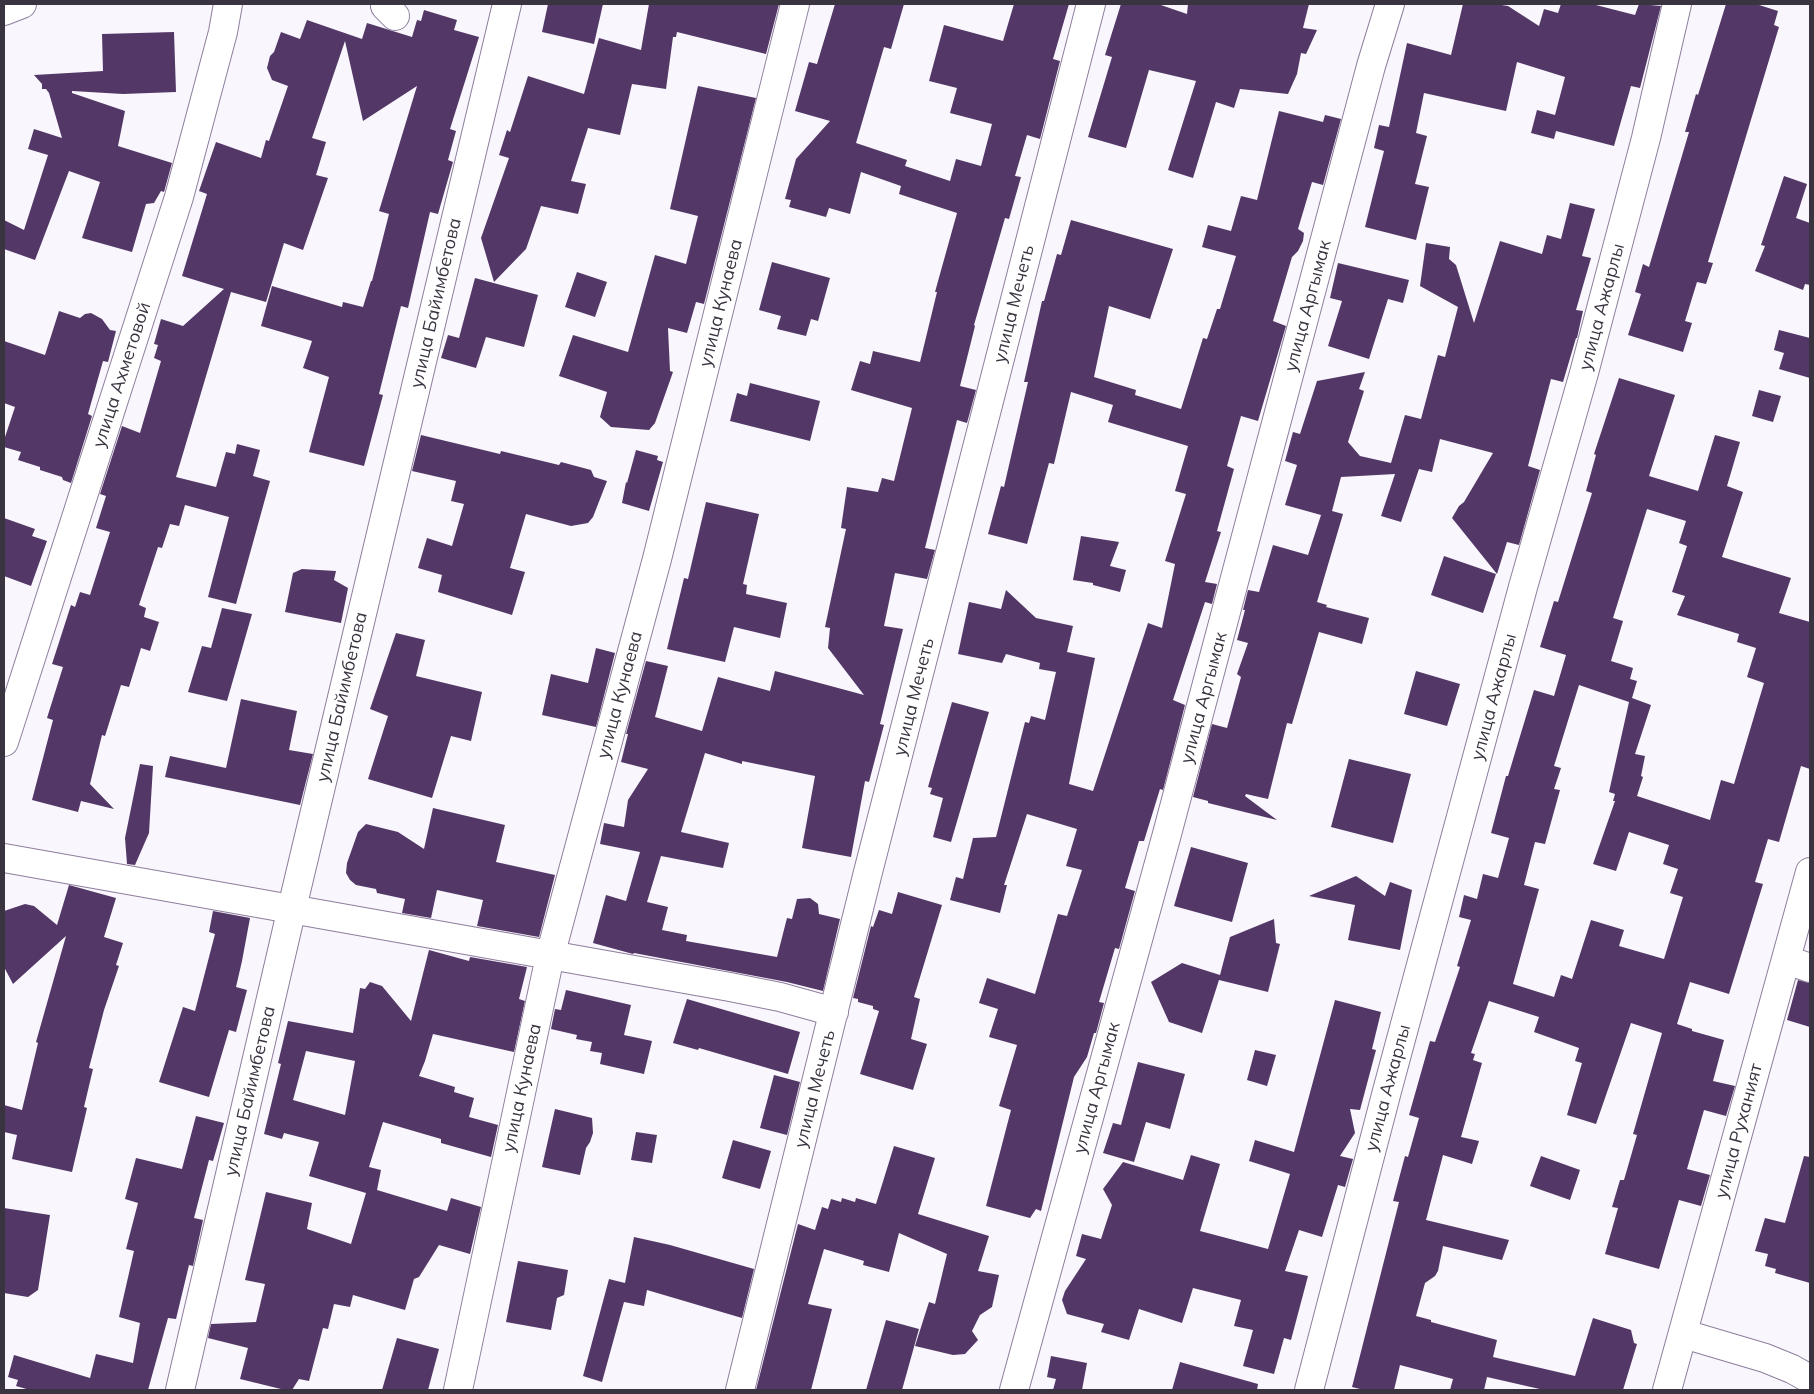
<!DOCTYPE html>
<meta charset="utf-8">
<style>
body{margin:0}
#map{position:relative;width:1814px;height:1394px;overflow:hidden;background:#f9f6fd;font-family:Mulish,sans-serif}
canvas{display:block}
.frame{position:absolute;inset:0;border:5px solid #3a3340;pointer-events:none}
</style>
<div id="map">
<canvas width="1814" height="1394"></canvas>
<div class="frame"></div>
</div>
<script>
const ctx = document.querySelector('canvas').getContext('2d');
ctx.lineJoin = 'round';
function fill(path, color) { ctx.fillStyle = color; ctx.fill(path, 'evenodd'); }
const toPath = rows => new Path2D(rows.map(r => 'M' + r).join(''));
function trace(path, color, width, dash) { ctx.strokeStyle = color; ctx.lineWidth = width; ctx.lineCap = dash ? 'butt' : 'round'; ctx.setLineDash(dash || []); ctx.stroke(path); }
function drawText(font, color, halo, rows, align = 'center') {
  ctx.font = font + ' Mulish,sans-serif'; ctx.lineWidth = 5; ctx.setLineDash([]); ctx.textBaseline = 'middle'; ctx.strokeStyle = halo; ctx.fillStyle = color; for (const [text, x, y, turn = 0] of rows) {
    ctx.save(); ctx.translate(x, y); ctx.rotate((+turn || 0) * Math.PI / 180); ctx.textAlign = isNaN(turn) ? turn : align; if (halo) ctx.strokeText(text, 0, 0); ctx.fillText(text, 0, 0); ctx.restore();
  }
}
fill(toPath([
 [548,4,603,4,594,44,542,32],
 [649,4,779,4,766,54,677,32,676,37,673,37,666,89,632,84,620,135,588,128,571,181,586,184,578,214,541,206,526,249,494,282,481,238,509,158,499,155,507,130,510,132,528,76,584,94,599,38,641,50],
 [835,4,904,4,891,49,884,47,856,143,907,160,905,166,950,181,956,159,981,166,992,124,950,113,957,88,929,81,944,25,1003,41,1014,4,1069,4,1053,59,1060,61,1040,139,1027,135,1015,176,1021,177,1009,219,1005,218,974,325,975,326,960,386,976,390,967,423,957,420,925,548,935,550,927,579,895,573,884,626,903,629,880,724,884,725,869,782,865,781,851,857,802,848,815,776,742,761,742,764,705,753,681,832,729,843,723,868,661,856,647,902,668,907,662,930,687,935,686,941,777,957,787,918,792,919,797,899,810,898,818,904,819,914,840,919,823,991,787,982,634,953,633,954,593,943,606,895,626,901,640,852,600,844,604,823,624,827,628,800,648,769,621,762,628,734,626,734,646,661,668,666,655,717,702,731,718,677,770,691,775,671,864,695,828,648,830,628,825,627,846,529,841,528,847,487,878,492,882,478,894,481,912,408,851,390,860,361,870,364,873,351,920,362,937,292,935,292,957,213,899,194,901,186,861,172,850,214,829,208,826,217,789,207,791,200,785,199,796,159,830,121,795,111,809,62,817,64],
 [1121,4,1158,4,1187,14,1188,4,1309,4,1303,28,1317,30,1306,54,1301,53,1297,74,1288,94,1240,89,1234,108,1216,102,1193,178,1168,170,1196,81,1149,70,1126,148,1088,137,1112,57,1105,55],
 [1463,4,1495,4,1508,6,1539,26,1544,9,1558,13,1561,4,1592,4,1635,15,1639,4,1661,6,1640,88,1631,86,1614,146,1556,131,1554,139,1531,133,1537,110,1555,115,1565,77,1517,62,1506,111,1424,93,1416,133,1427,136,1415,184,1429,187,1416,240,1365,227,1384,151,1374,148,1379,125,1389,127,1407,43,1451,55],
 [1726,4,1756,4,1778,11,1774,25,1779,27,1708,262,1713,263,1706,284,1697,282,1685,321,1692,323,1683,352,1628,335,1641,294,1635,292,1643,264,1649,267,1689,132,1685,132,1696,94,1698,95],
 [424,10,457,20,454,30,479,37,450,129,456,131,448,160,453,162,438,214,430,212,408,308,401,306,379,394,383,395,364,466,309,452,329,377,303,368,312,341,261,326,272,286,342,307,343,302,363,307,371,281,372,281,389,214,379,211,417,86,363,121,345,41,312,138,326,142,316,175,328,178,303,250,284,243,266,302,231,292,176,477,216,487,226,452,235,454,237,444,260,450,253,476,270,481,236,604,208,597,229,517,185,505,179,526,170,524,162,548,158,547,139,605,146,608,144,617,159,622,150,651,141,648,129,687,121,685,105,736,102,735,90,784,114,809,81,801,78,812,32,800,53,720,47,718,63,667,52,664,71,605,75,607,80,592,90,595,110,532,96,528,106,496,100,494,122,426,140,433,161,361,154,358,158,345,154,344,161,319,183,326,224,289,182,276,207,194,199,191,216,142,261,158,266,140,269,141,288,86,272,80,267,68,270,56,274,52,281,32,300,39,307,20,362,39,367,23,412,37,417,20,421,21],
 [174,32,176,92,123,94,72,91,72,93,125,111,118,146,172,163,164,192,161,191,154,203,146,204,132,252,82,238,100,182,69,171,35,260,4,249,4,220,24,230,48,155,28,149,34,129,62,138,49,93,46,89,42,89,42,84,34,75,103,71,102,34],
 [698,86,756,98,704,304,696,302,687,333,668,328,670,371,673,372,655,423,649,430,611,427,600,417,607,392,559,376,573,335,628,352,655,255,686,264,698,216,670,209],
 [1279,111,1323,122,1325,115,1341,119,1323,185,1312,182,1298,229,1304,233,1303,241,1298,251,1292,257,1273,321,1286,326,1258,421,1241,416,1227,466,1234,469,1217,531,1221,532,1205,582,1217,584,1212,604,1205,602,1173,700,1185,705,1163,790,1160,789,1144,841,1139,841,1125,888,1135,891,1119,949,1115,948,1099,1002,1104,1003,1096,1033,1094,1033,1087,1057,1074,1077,1041,1211,1036,1209,1030,1218,986,1206,1011,1110,999,1106,1017,1045,989,1037,998,1009,979,1003,987,978,1035,994,1058,914,1067,916,1082,870,1066,866,1077,829,1027,814,1004,885,1007,885,1000,913,950,900,956,877,963,879,973,838,996,837,1025,722,1029,723,1031,716,1045,720,1056,672,1039,669,1040,663,1006,654,1002,663,958,654,969,602,1001,609,1006,590,1036,618,1073,626,1067,652,1095,658,1069,784,1093,791,1148,623,1162,628,1175,564,1165,561,1186,494,1175,491,1188,446,1108,422,1113,405,1071,392,1054,464,1049,463,1027,544,988,534,1001,486,1004,487,1028,382,1024,382,1042,301,1044,301,1057,254,1061,255,1071,220,1173,249,1150,319,1109,306,1094,377,1136,390,1135,395,1181,409,1203,338,1207,339,1217,309,1220,309,1236,256,1202,247,1208,225,1231,231,1241,196,1257,200],
 [1784,176,1807,184,1796,218,1810,223,1810,285,1805,284,1803,290,1755,271,1765,246,1761,245],
 [1570,203,1595,209,1582,256,1591,258,1576,310,1583,311,1577,338,1576,338,1563,382,1551,379,1528,466,1540,470,1519,545,1507,542,1497,574,1452,518,1459,506,1464,502,1493,453,1440,439,1432,472,1419,469,1401,522,1381,516,1395,474,1341,477,1332,511,1343,514,1317,602,1327,605,1326,607,1369,618,1362,644,1319,632,1292,724,1287,723,1268,799,1246,794,1245,796,1277,820,1208,803,1208,801,1193,797,1212,724,1227,728,1241,677,1237,674,1248,643,1237,640,1245,610,1243,610,1248,590,1259,592,1273,545,1308,555,1321,515,1285,505,1297,465,1285,461,1293,432,1300,434,1317,381,1365,372,1359,389,1364,391,1348,442,1360,456,1391,463,1405,415,1421,419,1438,355,1445,357,1458,307,1420,286,1426,243,1450,247,1449,259,1456,265,1474,323,1500,241,1542,254,1547,235,1561,239],
 [772,262,830,278,818,321,811,319,806,336,777,329,781,316,759,310],
 [1338,263,1409,280,1403,303,1388,299,1369,359,1328,346,1342,301,1330,298],
 [577,272,607,282,595,317,565,307],
 [475,278,538,295,524,347,486,337,476,368,441,358,448,335,459,338],
 [59,311,80,318,85,314,91,313,102,319,110,330,116,331,108,362,103,361,88,414,92,416,71,483,63,480,62,477,40,470,40,467,18,460,21,452,4,447,4,440,15,407,4,403,4,341,45,355],
 [1779,330,1810,338,1810,378,1779,369,1784,353,1774,350],
 [1619,378,1675,395,1649,476,1698,491,1715,435,1740,442,1727,486,1743,492,1722,557,1791,578,1779,613,1810,622,1810,769,1801,766,1779,842,1768,839,1755,882,1763,884,1729,994,1690,982,1677,1024,1692,1029,1692,1031,1724,1040,1713,1081,1735,1086,1726,1116,1704,1110,1687,1169,1710,1175,1701,1206,1679,1200,1659,1269,1605,1254,1618,1208,1612,1207,1620,1180,1624,1180,1637,1135,1633,1134,1662,1033,1631,1023,1596,1124,1567,1115,1582,1063,1575,1061,1579,1048,1534,1032,1539,1017,1489,1001,1471,1053,1475,1054,1473,1060,1482,1063,1461,1137,1479,1141,1472,1164,1443,1155,1426,1220,1509,1240,1502,1260,1443,1246,1438,1271,1435,1276,1425,1283,1416,1316,1431,1320,1431,1322,1497,1340,1493,1357,1575,1376,1593,1318,1631,1330,1634,1343,1637,1344,1623,1390,1544,1390,1487,1377,1484,1390,1450,1390,1453,1379,1400,1365,1394,1390,1364,1390,1352,1387,1399,1202,1393,1201,1405,1156,1408,1157,1419,1118,1409,1115,1430,1041,1435,1042,1460,967,1457,966,1471,920,1459,917,1464,895,1477,899,1483,874,1498,878,1509,838,1491,833,1506,776,1508,776,1534,690,1554,696,1566,655,1540,647,1554,601,1558,602,1592,493,1586,491,1596,455,1594,454],
 [1647,509,1686,521,1679,543,1687,546,1672,592,1685,596,1677,615,1739,634,1737,642,1756,648,1747,677,1764,683,1734,784,1721,780,1710,820,1637,796,1643,777,1641,776,1645,756,1635,754,1651,705,1632,698,1637,681,1630,679,1633,668,1611,661,1623,621,1613,618],
 [1579,685,1629,702,1609,792,1615,794,1613,801,1615,801,1593,864,1616,871,1629,832,1669,845,1663,864,1678,869,1670,893,1683,897,1664,959,1619,946,1624,930,1591,920,1572,979,1561,975,1554,997,1513,984,1539,889,1524,885,1535,842,1545,844,1560,790,1554,789,1561,768,1554,766],
 [750,383,820,401,810,441,730,421,737,393,747,396],
 [1759,390,1781,396,1773,422,1752,416],
 [421,435,500,454,501,451,559,465,561,462,591,470,594,477,607,481,593,517,588,523,571,526,526,514,510,568,525,572,512,615,438,592,442,575,418,568,427,538,452,546,464,504,451,501,456,481,412,471],
 [636,450,658,456,657,460,663,462,649,511,622,503,626,482,627,483],
 [706,502,759,514,743,584,747,585,746,594,787,603,780,638,734,627,725,662,667,649,684,578,688,579],
 [4,518,35,529,32,536,47,541,31,586,4,576],
 [1081,536,1119,542,1110,566,1126,570,1120,592,1093,585,1093,583,1073,580],
 [1444,556,1496,574,1483,613,1431,595],
 [302,569,336,571,334,580,348,588,341,623,285,612,293,573],
 [222,608,252,614,227,701,188,692,202,646,211,648],
 [396,633,425,640,416,676,482,692,471,741,451,736,432,798,368,779,388,716,370,709],
 [596,648,615,653,596,727,542,715,551,674,588,683],
 [1416,671,1460,684,1447,726,1404,714],
 [241,699,297,711,289,750,313,754,300,805,165,777,170,756,226,768],
 [952,702,989,712,951,842,933,837,943,798,930,794,932,788,928,787],
 [1349,759,1411,774,1393,843,1331,827],
 [140,764,153,766,149,833,135,865,127,864,125,838],
 [433,808,505,825,496,862,555,875,539,937,477,926,483,900,437,890,431,918,402,913,405,899,377,893,376,889,356,885,350,880,346,873,347,863,358,832,366,824,398,832,424,849],
 [1191,847,1248,863,1232,922,1174,906],
 [1356,876,1385,896,1390,882,1412,890,1400,950,1348,940,1355,905,1309,896],
 [69,885,116,898,104,937,123,943,116,965,119,966,104,1010,89,1068,93,1069,84,1107,87,1108,72,1172,12,1159,17,1135,4,1132,4,1105,22,1110,38,1043,36,1042,66,936,13,984,4,967,4,911,25,904,34,906,57,925],
 [898,892,942,905,914,997,920,999,911,1039,927,1044,913,1090,860,1074,879,1011,873,1009,873,1006,858,1002,858,999,853,998,871,926,873,927,879,910,892,914],
 [213,911,250,918,242,961,236,987,247,990,236,1032,229,1030,209,1097,159,1082,183,1007,195,1011,215,934,209,932],
 [1274,919,1276,943,1280,944,1268,992,1219,980,1202,1033,1169,1022,1151,982,1182,963,1220,975,1230,937],
 [429,950,469,961,470,957,527,967,519,999,525,1001,514,1052,433,1034,425,1061,419,1076,455,1087,454,1092,474,1098,469,1117,498,1125,491,1157,441,1143,441,1139,383,1122,369,1167,381,1170,377,1190,447,1211,451,1198,481,1207,470,1254,439,1245,419,1277,414,1279,405,1310,353,1295,350,1307,334,1304,328,1329,323,1328,309,1381,299,1379,292,1390,285,1390,240,1379,248,1348,208,1338,211,1324,256,1322,265,1284,245,1280,266,1192,312,1203,307,1229,351,1244,366,1193,309,1176,319,1142,284,1133,282,1139,264,1134,281,1064,278,1063,288,1021,353,1033,360,988,365,989,370,982,382,986,411,1021],
 [306,1051,355,1061,345,1115,293,1100],
 [1798,980,1810,983,1810,1027,1787,1020],
 [566,990,631,1005,624,1035,652,1041,644,1074,600,1064,602,1053,590,1051,592,1042,576,1039,577,1035,551,1029,555,1009,561,1010],
 [687,999,800,1032,788,1074,699,1048,698,1050,673,1043],
 [1335,1000,1381,1012,1372,1049,1376,1050,1360,1110,1350,1109,1355,1133,1340,1156,1353,1159,1345,1187,1338,1185,1322,1237,1299,1230,1285,1271,1308,1276,1291,1340,1284,1338,1274,1374,1243,1366,1253,1330,1234,1326,1241,1300,1193,1288,1182,1323,1139,1309,1129,1340,1101,1332,1104,1324,1067,1314,1062,1300,1065,1291,1086,1259,1076,1256,1082,1234,1101,1239,1112,1205,1103,1189,1123,1162,1183,1180,1191,1155,1220,1164,1200,1231,1268,1249,1290,1174,1249,1161,1255,1140,1294,1152],
 [1255,1050,1276,1055,1267,1086,1247,1080],
 [1138,1062,1185,1074,1170,1129,1146,1122,1134,1162,1103,1153,1113,1123,1121,1125],
 [774,1075,800,1082,787,1135,760,1128],
 [555,1109,592,1118,593,1133,590,1142,586,1148,580,1175,542,1167],
 [196,1116,224,1123,213,1161,209,1160,194,1218,203,1220,193,1266,189,1265,176,1319,168,1318,148,1390,30,1390,16,1386,18,1380,8,1377,14,1355,90,1378,96,1354,133,1363,140,1323,119,1317,134,1251,126,1249,138,1203,125,1199,136,1158,182,1169],
 [636,1132,657,1135,652,1163,631,1160],
 [733,1140,771,1151,760,1189,722,1178],
 [894,1146,935,1158,918,1214,989,1236,978,1271,999,1275,992,1307,980,1315,972,1331,978,1340,965,1354,953,1355,915,1346,929,1302,935,1304,947,1254,899,1233,889,1272,863,1265,864,1261,824,1249,808,1304,832,1309,811,1390,756,1390,798,1224,815,1230,822,1207,828,1209,831,1199,841,1202,842,1198,855,1202,856,1198,876,1204],
 [1541,1156,1580,1170,1570,1200,1530,1186],
 [1804,1156,1810,1157,1810,1283,1775,1273,1776,1269,1765,1266,1768,1254,1755,1251,1765,1218,1785,1223],
 [4,1208,50,1215,38,1290,28,1297,4,1293],
 [634,1237,670,1245,754,1269,742,1318,647,1290,644,1306,624,1302,602,1382,583,1376,609,1279,625,1283],
 [518,1261,568,1270,564,1295,557,1298,551,1330,506,1322],
 [886,1320,919,1329,902,1390,866,1390],
 [397,1338,439,1349,428,1390,382,1390],
 [1051,1356,1087,1363,1082,1390,1053,1390,1056,1379,1047,1377],
 [1180,1362,1258,1384,1257,1390,1172,1390]
]), '#533867');
const street = toPath([
 [386,4,385,6,395,16],
 [4,742,179,197,223,32,228,4],
 [4,858,730,987,780,997,834,1012],
 [1787,960,1810,968],
 [1684,1334,1765,1358,1792,1369,1810,1379],
 [180,1390,292,908,507,4],
 [458,1390,550,956,657,559,795,4],
 [740,1390,868,872,1091,4],
 [1014,1390,1167,834,1371,66,1390,4],
 [1309,1390,1387,1091,1523,587,1584,373,1646,138,1677,4],
 [1667,1390,1810,872]
]);
const secondary = toPath([
 [4,11,22,4]
]);
trace(street, '#8f7e9d', 30);
trace(secondary, '#8f7e9d', 30);
trace(street, '#fff', 28);
trace(secondary, '#fff', 28);
drawText('18px', '#3a3340', '#fff', [
 ["улица Байимбетова",436,303,-77],
 ["улица Кунаева",721,303,-76],
 ["улица Мечеть",1014,304,-76],
 ["улица Аргымак",1308,306,-75],
 ["улица Ажарлы",1602,307,-75],
 ["улица Ахметовой",122,375,-72],
 ["улица Кунаева",620,695,-75],
 ["улица Байимбетова",342,697,-77],
 ["улица Мечеть",914,697,-76],
 ["улица Ажарлы",1494,697,-75],
 ["улица Аргымак",1204,698,-75],
 ["улица Кунаева",522,1088,-78],
 ["улица Аргымак",1097,1088,-75],
 ["улица Ажарлы",1388,1088,-75],
 ["улица Мечеть",815,1089,-76],
 ["улица Байимбетова",250,1091,-77],
 ["улица Руханият",1739,1131,-75]
]);
</script>
